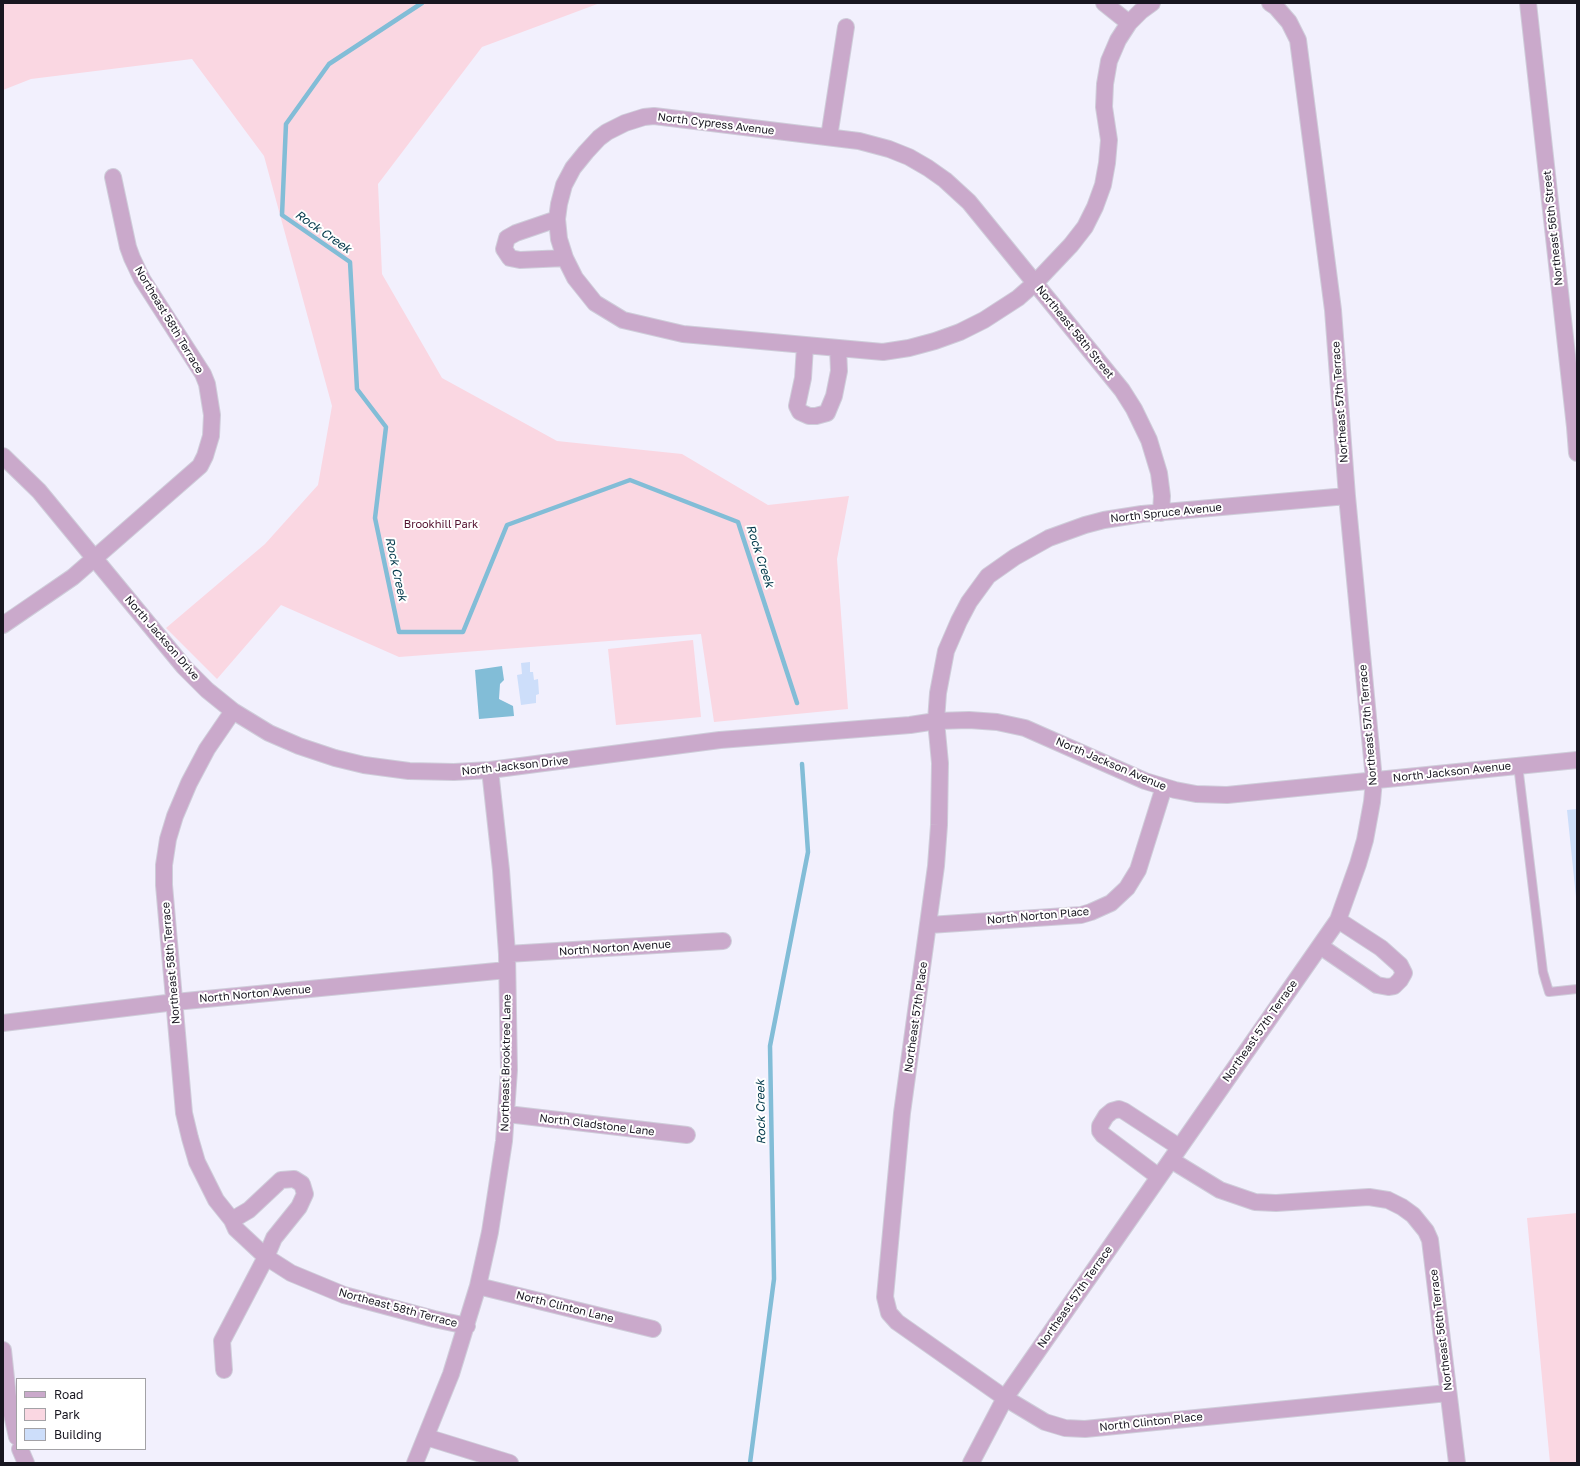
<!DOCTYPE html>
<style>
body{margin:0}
#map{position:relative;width:1580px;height:1466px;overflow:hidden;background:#f2f0fd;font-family:"Golos Text",sans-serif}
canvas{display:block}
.frame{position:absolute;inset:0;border:4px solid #181620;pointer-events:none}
.legend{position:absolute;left:16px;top:1378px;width:130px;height:72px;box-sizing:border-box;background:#fff;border:1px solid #a3a2a6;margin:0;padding:5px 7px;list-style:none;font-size:12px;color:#181620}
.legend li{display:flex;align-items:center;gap:8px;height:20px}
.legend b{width:20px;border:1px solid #a3a2a6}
</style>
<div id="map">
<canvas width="1580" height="1466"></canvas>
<div class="frame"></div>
<ul class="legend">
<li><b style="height:5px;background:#caa9cb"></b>Road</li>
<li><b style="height:11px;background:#fad7e2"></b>Park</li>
<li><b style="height:11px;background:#cddefa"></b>Building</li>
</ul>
</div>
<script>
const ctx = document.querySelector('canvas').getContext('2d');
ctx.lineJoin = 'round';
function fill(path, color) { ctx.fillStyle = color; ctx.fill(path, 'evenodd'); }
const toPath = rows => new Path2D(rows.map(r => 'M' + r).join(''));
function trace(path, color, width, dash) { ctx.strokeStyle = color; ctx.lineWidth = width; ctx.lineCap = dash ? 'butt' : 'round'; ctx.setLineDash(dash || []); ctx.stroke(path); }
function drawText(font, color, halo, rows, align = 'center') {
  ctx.font = font + ' "Golos Text",sans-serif'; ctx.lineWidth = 4; ctx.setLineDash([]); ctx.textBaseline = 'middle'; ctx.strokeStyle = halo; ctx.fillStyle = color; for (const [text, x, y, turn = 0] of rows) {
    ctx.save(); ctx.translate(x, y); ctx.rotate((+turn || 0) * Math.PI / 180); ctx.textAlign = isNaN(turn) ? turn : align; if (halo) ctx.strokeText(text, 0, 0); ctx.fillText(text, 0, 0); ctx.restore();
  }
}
fill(toPath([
 [3,3,600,3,482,47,378,184,382,274,442,378,557,441,682,454,768,505,849,496,837,559,848,709,714,722,701,634,399,657,281,605,217,679,166,628,265,544,318,485,332,406,264,156,192,59,31,79,3,90],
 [693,640,701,717,616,725,608,649],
 [1577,1213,1577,1463,1550,1463,1527,1218]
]), '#fad7e2');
fill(toPath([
 [502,666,504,680,500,684,499,699,513,706,514,716,479,719,475,670]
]), '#82bdd7');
trace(toPath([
 [422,3,329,64,286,124,282,215,350,262,357,389,386,427,375,518,399,632,463,632,507,525,630,480,738,522,797,703],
 [750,1463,774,1279,770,1046,808,852,802,764]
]), '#82bdd7', 4.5);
fill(toPath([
 [530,662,530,672,533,672,534,680,538,679,539,694,536,695,536,703,521,705,517,675,522,674,521,663],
 [1577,809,1577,897,1576,897,1567,810]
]), '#cddefa');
const lane = toPath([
 [1518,765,1543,972,1549,992,1577,989]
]);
const street = toPath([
 [1104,3,1129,23],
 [1152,3,1141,11,1129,23,1118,40,1109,61,1105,84,1104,107,1109,140,1107,163,1103,185,1095,207,1085,227,1071,245,1035,283,1018,298,984,320,960,332,935,341,909,348,883,352,683,334,623,320,595,303,575,278,565,258,559,239,557,219,559,204,564,185,573,168,586,152,599,138,607,132,625,123,644,117,654,116,859,141,889,149,909,157,928,168,945,180,969,202,1035,283,1122,390,1134,409,1149,440,1159,473,1162,496,1161,513],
 [1528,3,1575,427,1577,453],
 [829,137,846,27],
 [557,219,516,233,507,238,504,249,510,258,520,260,565,258],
 [805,346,803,378,797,406,800,412,809,416,816,416,827,413,834,396,839,371,838,348],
 [3,456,39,491,184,667,207,690,233,711,269,733,299,746,335,758,364,765,409,771,454,772,490,770,720,740,910,725,936,721,969,720,997,722,1025,728,1145,781,1175,790,1196,794,1227,795,1577,760],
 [1347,496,1142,514,1104,520,1085,525,1049,538,1015,557,988,576,969,602,959,621,946,651,938,693,936,721,940,763,939,825,936,866,902,1113,885,1297,889,1313,897,1322,1005,1398,1045,1422,1065,1428,1085,1429,1448,1393],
 [3,625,73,577,200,466,205,456,211,436,212,415,207,384,203,374,142,279,132,258,128,247,113,177],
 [233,711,207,749,189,783,175,816,168,839,164,865,164,885,184,1113,190,1138,197,1162,216,1200,232,1220,236,1229,266,1257,291,1273,344,1295,434,1319,467,1326],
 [929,925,1081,915,1091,912,1111,903,1127,888,1138,870,1164,787],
 [1320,946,1377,985,1388,987,1394,986,1400,980,1404,973,1400,965,1381,948,1338,920],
 [507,954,723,941],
 [3,1023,175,1002,507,970],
 [507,1114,687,1135],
 [1171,1160,1220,1190,1255,1202,1276,1203,1369,1197,1388,1200,1402,1207,1413,1215,1426,1231,1430,1240,1457,1463],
 [1159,1177,1103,1135,1100,1131,1100,1126,1106,1116,1112,1111,1119,1109,1124,1111,1179,1147],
 [478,1286,653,1329],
 [3,1350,8,1397,17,1437],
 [224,1370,222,1341,266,1257,274,1238,299,1207,305,1194,302,1184,294,1179,281,1180,249,1210,232,1220],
 [426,1437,510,1463],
 [20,1449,26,1463],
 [415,1463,451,1374,478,1286,490,1232,504,1141,509,1070,507,954,501,870,490,770],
 [971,1463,1005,1398,1338,920,1358,864,1365,840,1372,802,1374,780,1347,496,1333,310,1298,40,1289,22,1276,7,1270,3]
]);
trace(lane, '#cfcdda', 10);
trace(street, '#cfcdda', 18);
trace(lane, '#caa9cb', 8);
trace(street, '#caa9cb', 16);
drawText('11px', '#181620', '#fff', [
 ["North Cypress Avenue",716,124,7],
 ["Northeast 56th Street",1553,228,-96],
 ["Northeast 58th Terrace",169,320,59],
 ["Northeast 58th Street",1075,332,51],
 ["Northeast 57th Terrace",1340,402,-94],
 ["North Spruce Avenue",1166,513,-6],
 ["North Jackson Drive",162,638,49],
 ["Northeast 57th Terrace",1368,725,-95],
 ["North Jackson Avenue",1111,764,23],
 ["North Jackson Drive",515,766,-6],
 ["North Jackson Avenue",1452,772,-6],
 ["North Norton Place",1038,916,-5],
 ["North Norton Avenue",615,948,-4],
 ["Northeast 58th Terrace",171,963,-95],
 ["North Norton Avenue",255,994,-5],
 ["Northeast 57th Place",916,1017,-82],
 ["Northeast 57th Terrace",1260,1031,-55],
 ["Northeast Brooktree Lane",506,1063,-89],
 ["North Gladstone Lane",597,1125,7],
 ["Northeast 57th Terrace",1075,1297,-55],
 ["North Clinton Lane",565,1307,14],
 ["Northeast 58th Terrace",398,1308,15],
 ["Northeast 56th Terrace",1441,1330,-97],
 ["North Clinton Place",1151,1422,-6]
]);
drawText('11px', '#54122f', '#fff', [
 ["Brookhill Park",441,525]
]);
drawText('italic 12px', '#03394b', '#fff', [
 ["Rock Creek",323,232,35],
 ["Rock Creek",760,556,72],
 ["Rock Creek",396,569,78],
 ["Rock Creek",761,1112,-91]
]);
</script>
